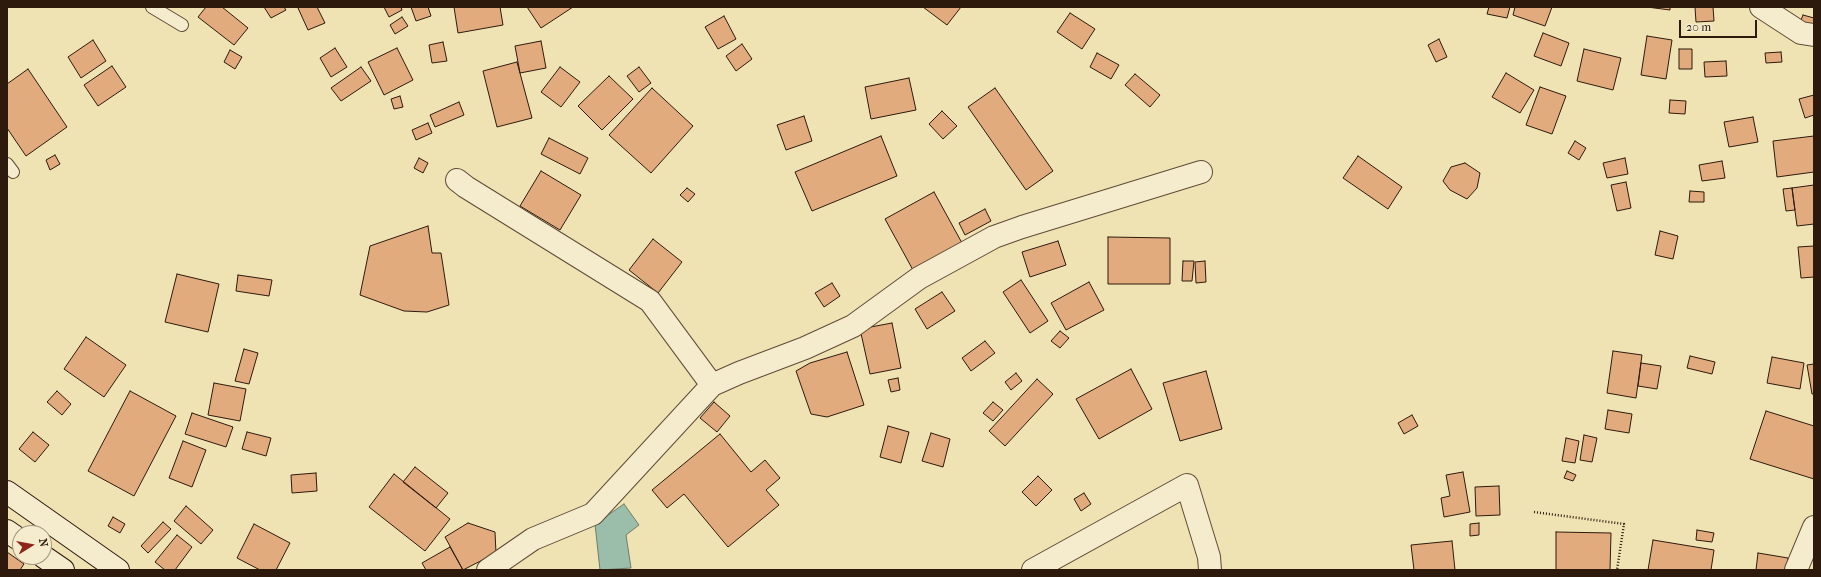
<!DOCTYPE html>
<style>
body{margin:0}
#map{position:relative;width:1821px;height:577px;overflow:hidden;background:#efe2b3;font-family:"IM FELL French Canon",serif}
canvas{display:block}
.frame{position:absolute;inset:0;border:8px solid #2d1a0d;pointer-events:none}
.north{position:absolute;left:12px;top:525px;width:40px;height:40px;box-sizing:border-box;background:#f5ecce;border:1px solid #a59881;border-radius:50%;rotate:79deg;font-size:11px;font-weight:700;line-height:16px;text-align:center;color:#2d1a0d}
.north::after{content:'';display:block;margin:auto;width:14px;height:18px;background:#8f2418;clip-path:polygon(50% 0,100% 100%,50% 72%,0 100%)}
.scale{position:absolute;left:1679px;top:20px;width:78px;height:18px;box-sizing:border-box;border:2px solid #2d1a0d;border-top:0;padding-left:5px;font-size:12px;line-height:14px;white-space:nowrap;color:#2d1a0d;-webkit-text-stroke:3px #f5ecce;paint-order:stroke}
</style>
<div id="map">
<canvas width="1821" height="577"></canvas>
<div class="frame"></div>
<div class="north">N</div>
<div class="scale">20 m</div>
</div>
<script>
const ctx = document.querySelector('canvas').getContext('2d');
ctx.lineJoin = 'round';
function fill(path, color) { ctx.fillStyle = color; ctx.fill(path, 'evenodd'); }
const toPath = rows => new Path2D(rows.map(r => 'M' + r).join(''));
function trace(path, color, width, dash) { ctx.strokeStyle = color; ctx.lineWidth = width; ctx.lineCap = dash ? 'butt' : 'round'; ctx.setLineDash(dash || []); ctx.stroke(path); }
const water = toPath([
 [624,504,639,525,626,535,631,568,600,570,595,524,624,504]
]);
fill(water, '#9abeaa');
trace(water, '#6e7c6b', 1);
const building = toPath([
 [206,7,222,7,248,28,234,45,198,17,206,7],
 [264,7,284,7,286,10,271,18,264,7],
 [301,7,317,7,325,23,308,30,298,8,301,7],
 [384,7,401,7,402,10,389,17,384,7],
 [411,7,428,7,431,16,416,21,411,7],
 [454,7,500,7,503,25,458,33,454,7],
 [527,7,573,7,541,28,527,7],
 [923,7,961,7,947,25,923,7],
 [1489,7,1510,7,1507,18,1487,14,1489,7],
 [1515,7,1552,7,1545,26,1513,15,1515,7],
 [1647,7,1670,7,1670,10,1647,7],
 [1695,7,1713,7,1714,21,1696,22,1695,7],
 [1070,13,1095,29,1082,49,1057,32,1070,13],
 [1803,15,1814,18,1814,30,1799,25,1803,15],
 [724,16,736,39,718,49,705,27,724,16],
 [402,17,408,26,395,34,390,25,402,17],
 [1543,33,1569,43,1561,66,1534,56,1543,33],
 [1647,36,1672,40,1666,79,1641,75,1647,36],
 [1439,39,1447,57,1436,62,1428,45,1439,39],
 [93,40,106,61,81,78,68,57,93,40],
 [541,41,546,68,520,73,515,46,541,41],
 [443,42,447,61,432,63,429,45,443,42],
 [742,44,752,59,736,71,726,56,742,44],
 [335,48,347,67,331,77,320,58,335,48],
 [397,48,413,80,384,95,368,62,397,48],
 [1584,49,1621,58,1613,90,1577,81,1584,49],
 [1679,49,1692,49,1692,69,1679,69,1679,49],
 [230,50,242,57,235,69,224,62,230,50],
 [1781,52,1782,62,1766,63,1765,53,1781,52],
 [1097,53,1119,65,1111,79,1090,67,1097,53],
 [1726,61,1727,76,1705,77,1704,62,1726,61],
 [517,62,532,118,497,127,483,71,517,62],
 [112,66,126,87,98,106,84,85,112,66],
 [361,67,371,81,341,101,331,88,361,67],
 [560,67,580,82,561,107,541,92,560,67],
 [639,67,651,83,639,92,627,76,639,67],
 [28,69,67,127,26,156,7,128,7,84,28,69],
 [1506,73,1534,90,1520,113,1492,97,1506,73],
 [1135,74,1160,95,1150,107,1125,85,1135,74],
 [609,76,633,99,602,130,578,106,609,76],
 [909,78,916,110,871,119,865,87,909,78],
 [1540,87,1566,96,1552,134,1526,125,1540,87],
 [652,88,693,126,651,173,609,135,652,88],
 [995,88,1053,171,1026,190,968,107,995,88],
 [1814,95,1814,115,1805,118,1799,99,1814,95],
 [400,96,403,107,394,109,391,99,400,96],
 [1670,100,1686,101,1685,114,1669,113,1670,100],
 [459,102,464,115,435,127,430,115,459,102],
 [942,111,957,126,943,139,929,124,942,111],
 [804,116,812,141,786,150,777,125,804,116],
 [1753,117,1758,142,1729,147,1724,122,1753,117],
 [428,123,432,133,416,140,412,130,428,123],
 [881,136,897,176,812,211,795,172,881,136],
 [1814,136,1814,172,1777,177,1773,141,1814,136],
 [549,138,588,158,580,174,541,154,549,138],
 [1575,141,1586,148,1579,160,1568,153,1575,141],
 [55,155,60,164,50,170,46,160,55,155],
 [1358,156,1402,187,1388,209,1343,178,1358,156],
 [419,158,428,163,423,173,414,168,419,158],
 [1625,158,1628,174,1607,178,1603,163,1625,158],
 [1722,161,1725,178,1702,181,1699,165,1722,161],
 [1465,163,1480,173,1477,188,1467,199,1450,190,1443,181,1451,167,1465,163],
 [541,171,581,195,560,230,520,206,541,171],
 [1626,182,1631,208,1617,211,1611,185,1626,182],
 [1814,185,1814,224,1797,226,1792,188,1814,185],
 [687,188,695,194,688,202,680,195,687,188],
 [1792,188,1795,210,1786,211,1783,189,1792,188],
 [1690,191,1704,192,1704,202,1689,202,1690,191],
 [934,192,962,243,913,270,885,219,934,192],
 [985,209,991,221,965,235,959,223,985,209],
 [428,226,432,253,441,253,449,305,427,312,404,311,360,295,370,246,428,226],
 [1660,231,1678,236,1673,259,1655,255,1660,231],
 [1108,237,1170,238,1170,284,1108,284,1108,237],
 [653,239,682,262,658,293,629,270,653,239],
 [1058,241,1066,265,1030,277,1022,252,1058,241],
 [1814,246,1814,277,1801,278,1798,247,1814,246],
 [1183,261,1194,261,1192,281,1182,281,1183,261],
 [1205,261,1206,282,1196,283,1195,262,1205,261],
 [177,274,219,284,208,332,165,322,177,274],
 [238,275,272,280,269,296,236,291,238,275],
 [1021,280,1048,321,1030,333,1003,292,1021,280],
 [1089,282,1104,310,1066,330,1051,303,1089,282],
 [832,283,840,296,824,307,815,293,832,283],
 [942,292,955,311,927,329,915,309,942,292],
 [892,323,901,368,870,374,860,329,892,323],
 [1060,331,1069,338,1060,348,1051,341,1060,331],
 [86,337,126,365,104,397,64,369,86,337],
 [985,341,995,353,971,371,962,358,985,341],
 [244,349,258,353,249,384,235,381,244,349],
 [1613,351,1642,355,1636,398,1607,393,1613,351],
 [847,352,864,405,827,417,811,414,796,371,810,363,847,352],
 [1690,356,1715,362,1712,374,1687,368,1690,356],
 [1772,357,1804,363,1800,389,1767,383,1772,357],
 [1641,363,1661,366,1657,389,1638,386,1641,363],
 [1814,364,1814,394,1812,394,1807,365,1814,364],
 [1131,369,1152,409,1099,439,1076,399,1131,369],
 [1206,371,1222,429,1180,441,1163,383,1206,371],
 [1016,373,1022,381,1011,390,1005,382,1016,373],
 [898,378,900,390,891,392,888,380,898,378],
 [1037,379,1053,394,1005,446,989,431,1037,379],
 [214,383,246,389,240,421,208,415,214,383],
 [57,391,71,404,62,415,47,402,57,391],
 [130,391,176,416,134,496,88,471,130,391],
 [714,402,730,416,717,432,700,418,714,402],
 [993,402,1003,410,993,421,983,413,993,402],
 [1608,410,1632,414,1629,433,1605,429,1608,410],
 [1766,411,1814,426,1814,479,1750,459,1766,411],
 [192,413,233,427,226,447,185,434,192,413],
 [1412,415,1418,426,1404,434,1398,423,1412,415],
 [888,426,909,432,901,463,880,457,888,426],
 [33,432,49,445,35,462,19,449,33,432],
 [247,432,271,438,266,456,242,449,247,432],
 [931,433,950,439,943,467,922,461,931,433],
 [720,434,751,472,765,460,780,478,766,490,779,505,728,547,684,494,667,508,652,490,720,434],
 [1584,435,1597,438,1592,462,1580,460,1584,435],
 [1566,438,1579,441,1575,463,1562,461,1566,438],
 [183,441,206,450,192,487,169,478,183,441],
 [415,467,448,493,436,508,403,482,415,467],
 [1567,471,1576,475,1573,481,1564,478,1567,471],
 [1463,472,1470,512,1444,517,1441,498,1450,496,1446,475,1463,472],
 [316,473,317,491,292,493,291,475,316,473],
 [394,474,450,519,425,551,369,507,394,474],
 [1038,476,1052,490,1036,506,1022,492,1038,476],
 [1499,486,1500,515,1476,516,1475,487,1499,486],
 [1084,493,1091,504,1081,511,1074,499,1084,493],
 [186,506,213,530,201,544,174,521,186,506],
 [113,517,125,524,120,533,108,526,113,517],
 [163,522,171,529,148,553,141,546,163,522],
 [468,523,495,532,496,553,463,570,445,537,468,523],
 [1479,523,1479,535,1470,536,1470,524,1479,523],
 [254,524,290,543,276,570,260,570,237,558,254,524],
 [1697,530,1714,533,1712,542,1696,540,1697,530],
 [1556,532,1611,533,1610,570,1556,570,1556,532],
 [177,535,192,547,175,570,165,570,155,562,177,535],
 [1653,540,1714,550,1711,570,1648,570,1653,540],
 [1452,541,1455,570,1414,570,1411,545,1452,541],
 [450,547,463,570,426,570,422,563,450,547],
 [7,552,24,564,20,570,7,570,7,552],
 [1758,553,1788,558,1787,570,1756,570,1758,553]
]);
fill(building, '#e2ab7e');
trace(building, '#2d1a0d', 1);
const lane = toPath([
 [152,7,182,25],
 [7,164,13,172]
]);
const street = toPath([
 [1761,7,1801,33,1814,35],
 [457,180,466,187,650,301,712,385],
 [488,570,533,539,593,514,712,385,739,373,805,348,853,326,919,278,994,237,1022,227,1201,172],
 [1033,570,1187,485,1209,557,1210,570],
 [1796,570,1814,527]
]);
const secondary = toPath([
 [7,492,118,570],
 [7,531,20,540],
 [44,557,63,570]
]);
trace(lane, '#5e4c36', 14);
trace(street, '#5e4c36', 24);
trace(secondary, '#2d1a0d', 24);
trace(toPath([
 [1534,512,1624,524,1617,570]
]), '#2d1a0d', 2.5, [1, 2]);
trace(lane, '#f5ecce', 12);
trace(street, '#f5ecce', 22);
trace(secondary, '#f5ecce', 22);
</script>
